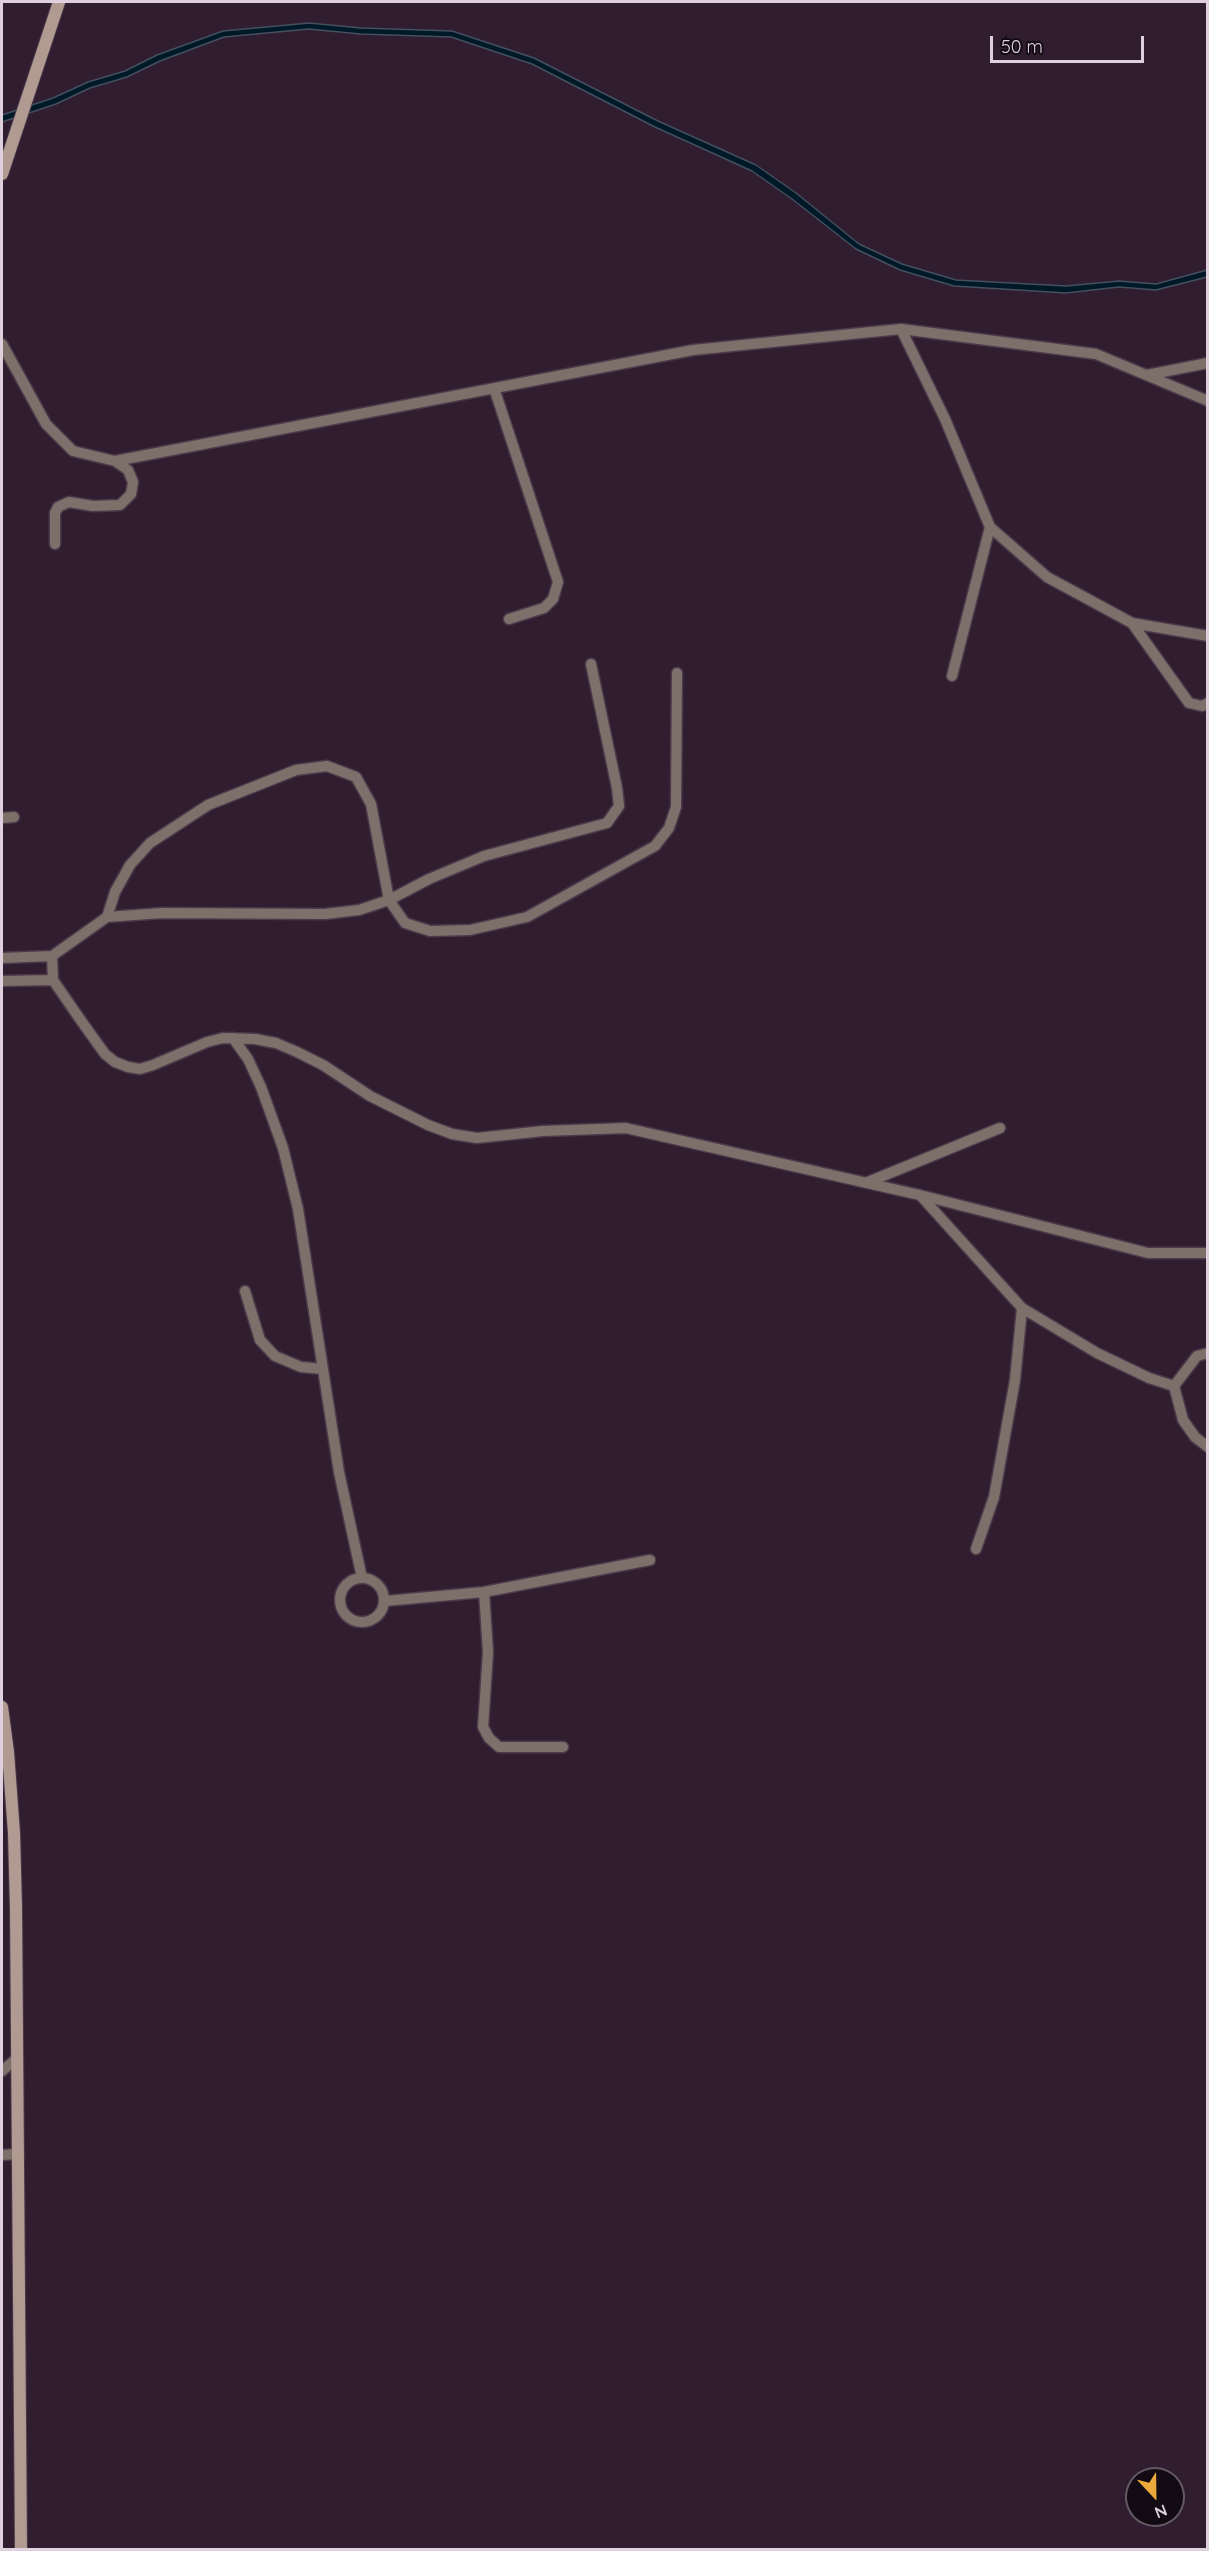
<!DOCTYPE html>
<style>
body{margin:0}
#map{position:relative;width:1209px;height:2551px;overflow:hidden;background:#301d2f;font-family:Quicksand,sans-serif}
canvas{display:block}
.frame{position:absolute;inset:0;border:3px solid #ded1dd;pointer-events:none}
.north{position:absolute;left:1125px;top:2467px;width:60px;height:60px;box-sizing:border-box;background:#130b13;border:2px solid #645a64;border-radius:50%;rotate:158deg;font-size:16px;font-weight:700;line-height:24px;text-align:center;color:#ded1dd}
.north::after{content:'';display:block;margin:auto;width:21px;height:27px;background:#eda83b;clip-path:polygon(50% 0,100% 100%,50% 72%,0 100%)}
.scale{position:absolute;left:990px;top:36px;width:154px;height:27px;box-sizing:border-box;border:3px solid #ded1dd;border-top:0;padding-left:8px;font-size:18px;line-height:21px;white-space:nowrap;color:#ded1dd;-webkit-text-stroke:4px #130b13;paint-order:stroke}
</style>
<div id="map">
<canvas width="1209" height="2551"></canvas>
<div class="frame"></div>
<div class="north">N</div>
<div class="scale">50 m</div>
</div>
<script>
const ctx = document.querySelector('canvas').getContext('2d');
ctx.lineJoin = 'round';
function fill(path, color) { ctx.fillStyle = color; ctx.fill(path, 'evenodd'); }
const toPath = rows => new Path2D(rows.map(r => 'M' + r).join(''));
function trace(path, color, width, dash) { ctx.strokeStyle = color; ctx.lineWidth = width; ctx.lineCap = dash ? 'butt' : 'round'; ctx.setLineDash(dash || []); ctx.stroke(path); }
const water = toPath([
 [309,23,361,28,452,31,534,58,658,121,756,165,796,193,859,244,902,264,956,280,1066,286,1119,281,1156,284,1207,270,1207,277,1156,290,1119,287,1066,293,954,286,900,270,856,249,792,199,752,171,655,127,532,64,451,37,360,34,309,29,224,37,160,61,127,77,90,88,56,104,2,122,2,115,53,98,88,82,125,71,157,55,223,31,309,23]
]);
fill(water, '#001929');
trace(water, '#43505f', 1.5);
const lane = toPath([
 [901,329,945,419,990,527,1047,577,1132,623,1208,636],
 [2,344,46,424,73,451,115,461,693,350,901,329,1096,354,1208,401],
 [1147,375,1208,363],
 [494,388,558,582,553,599,544,608,509,619],
 [55,544,55,513,58,507,69,502,93,506,120,505,131,494,133,482,128,470,115,461],
 [1132,623,1189,703,1202,706,1208,703],
 [952,676,990,527],
 [2,818,14,817],
 [107,917,115,892,130,865,150,843,208,805,296,770,327,766,356,777,371,804,389,900,405,923,430,931,470,930,527,917,655,846,669,828,676,807,677,673],
 [52,956,53,980,82,1022,105,1054,115,1062,128,1067,140,1069,153,1065,207,1042,223,1038,255,1039,276,1043,297,1052,323,1065,370,1096,428,1125,452,1134,477,1138,543,1131,626,1128,920,1195,1148,1253,1208,1253],
 [2,958,52,956,107,917,162,913,325,914,359,910,389,900,429,879,484,856,607,823,619,806,617,788,591,664],
 [2,981,53,980],
 [233,1038,248,1059,261,1087,283,1148,298,1209,339,1472,362,1578],
 [868,1182,1000,1128],
 [920,1195,1022,1308,1015,1380,994,1497,976,1549],
 [245,1291,260,1340,275,1356,301,1367,323,1369],
 [1022,1308,1097,1353,1149,1378,1174,1386,1197,1356,1208,1353],
 [1174,1386,1183,1420,1195,1437,1208,1447],
 '340 1600a22 22 0 1 1 44 0a22 22 0 1 1-44 0Z',
 [484,1592,488,1652,483,1727,489,1738,499,1747,563,1747],
 [385,1601,484,1592,650,1560],
 [2,2071,16,2059],
 [2,2155,19,2154]
]);
const secondary = toPath([
 [2,174,59,2],
 [2,1707,8,1752,14,1833,16,1908,21,2550]
]);
trace(lane, '#4c3a4b', 13);
trace(secondary, '#4c3a4b', 14);
trace(lane, '#7d706a', 10);
trace(secondary, '#b09a92', 12);
</script>
